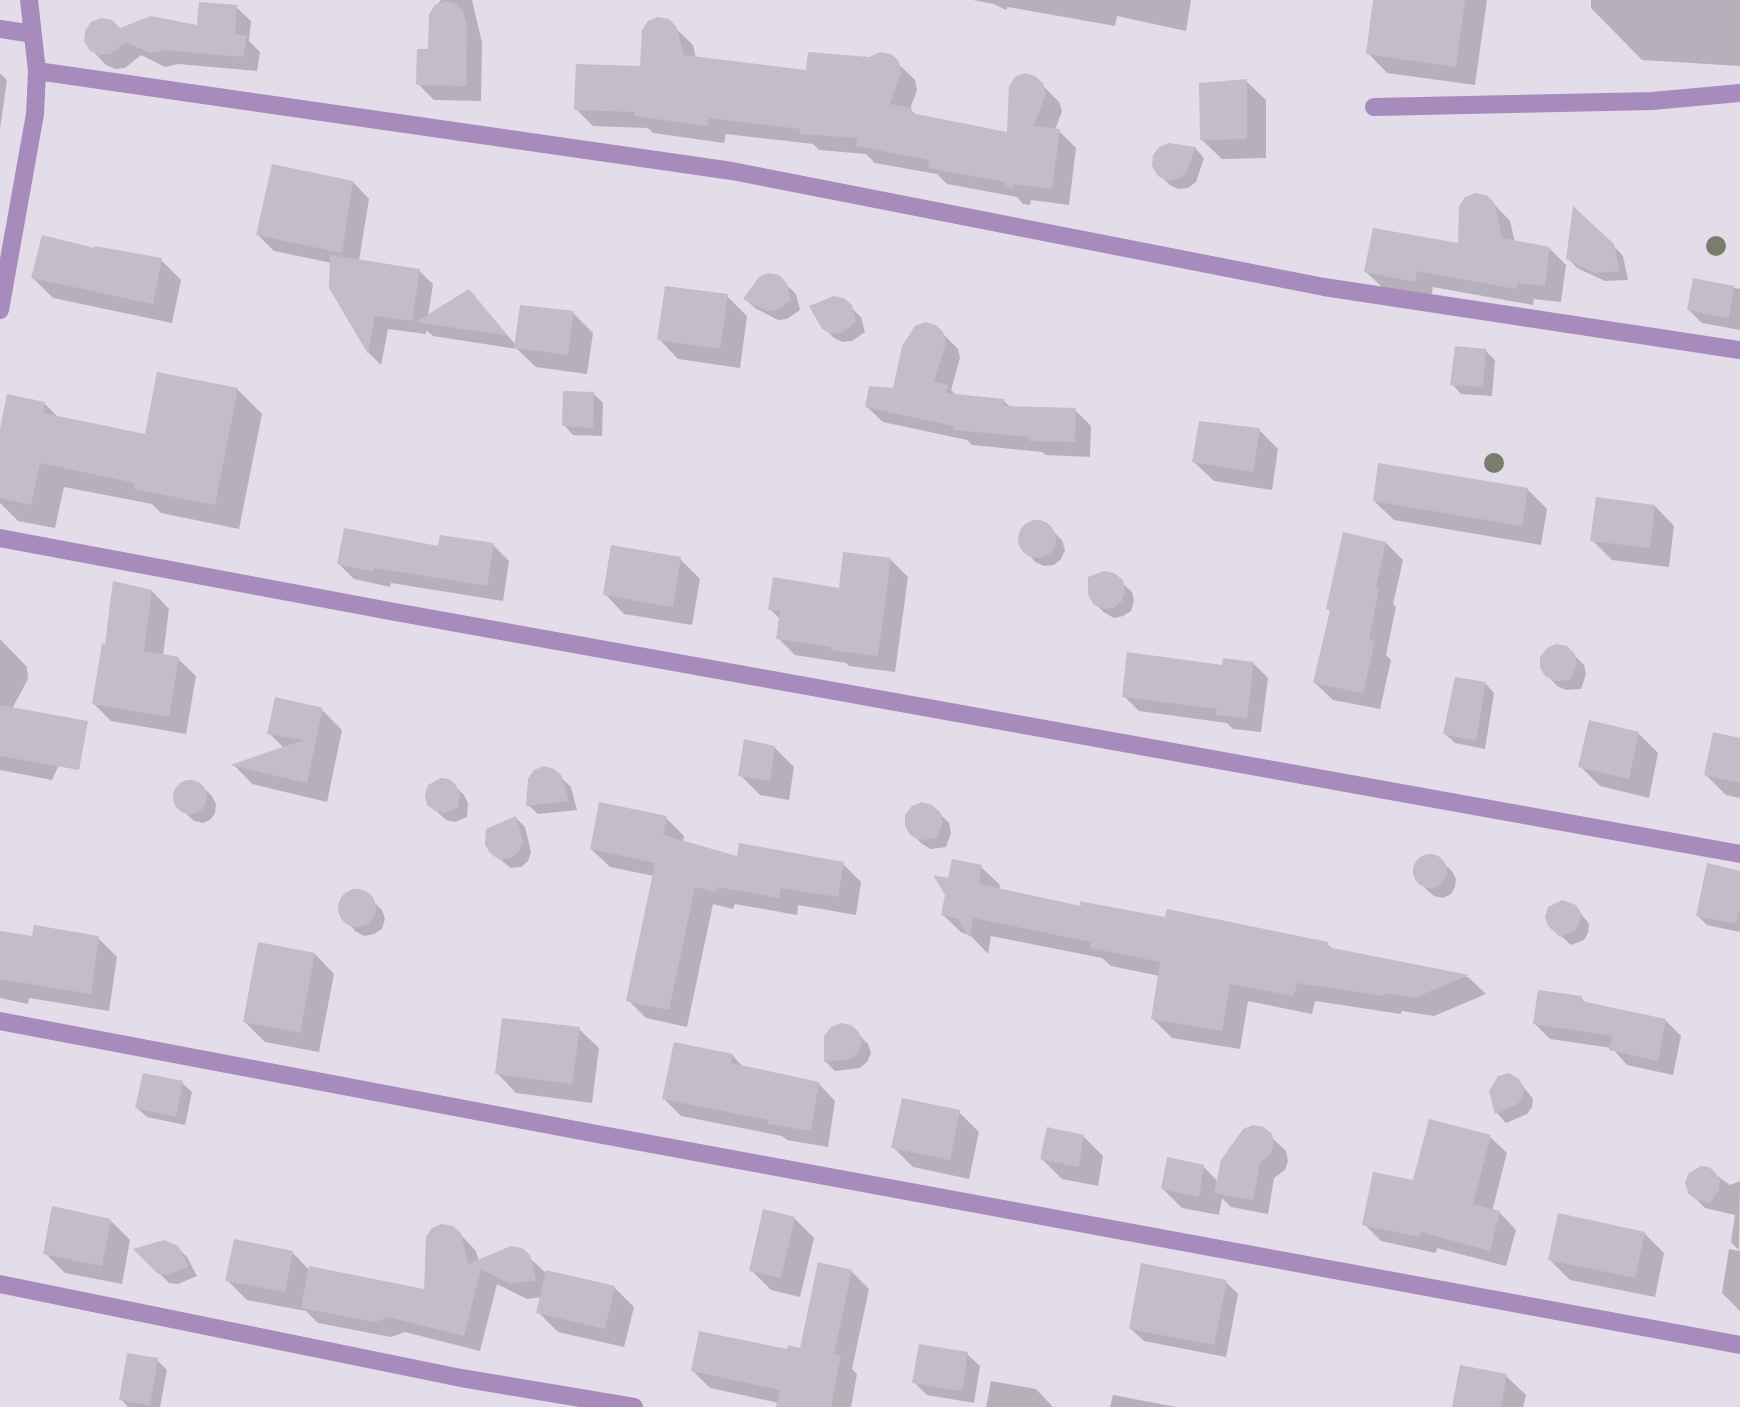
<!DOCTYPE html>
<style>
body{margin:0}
canvas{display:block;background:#e3dce9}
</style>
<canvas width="1740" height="1407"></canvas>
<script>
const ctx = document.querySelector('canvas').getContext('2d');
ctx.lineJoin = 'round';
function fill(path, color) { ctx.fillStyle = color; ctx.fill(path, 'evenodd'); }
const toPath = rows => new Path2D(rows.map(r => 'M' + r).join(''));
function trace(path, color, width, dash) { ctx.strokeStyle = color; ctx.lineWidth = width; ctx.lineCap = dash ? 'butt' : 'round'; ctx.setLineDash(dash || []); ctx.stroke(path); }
fill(toPath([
 [441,0,472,0,482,43,481,101,434,100,418,84,429,51,431,15],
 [973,0,972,0,1191,0,1186,31,1117,16,1115,26,1008,7,1006,10,994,4],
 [1375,0,1487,0,1475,85,1387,73,1368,53],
 [1591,0,1740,0,1740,66,1642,60,1591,8],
 [236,7,251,21,249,41,260,52,257,71,178,64,165,67,141,55,125,68,115,69,106,65,91,49,120,30,198,28],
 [668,21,693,45,696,58,808,72,890,56,915,80,917,90,910,109,918,117,1008,134,1034,77,1059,102,1062,111,1055,130,1059,131,1076,148,1069,205,1031,200,1030,205,1023,204,1017,197,947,184,937,174,875,163,866,154,819,150,813,144,726,134,724,143,653,133,648,128,593,126,576,109,642,68],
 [0,73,7,80,0,129],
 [1246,81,1266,100,1266,158,1222,159,1202,140],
 [1195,148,1204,158,1196,182,1188,188,1178,189,1170,185,1159,175],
 [353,182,369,199,359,261,419,271,433,284,428,316,469,291,516,345,573,313,593,333,587,374,536,367,517,349,433,336,426,330,426,334,388,329,381,365,369,353,331,287,332,263,274,251,258,235],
 [1493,203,1510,221,1515,242,1549,248,1566,265,1561,302,1534,299,1533,305,1433,287,1431,297,1383,288,1366,272,1460,246],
 [1613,245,1623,256,1628,280,1605,281,1577,268,1568,258],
 [95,250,161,260,181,280,172,323,53,298,33,278],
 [778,277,796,294,800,310,787,319,778,320,755,308,745,299],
 [1695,280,1740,289,1740,330,1702,323,1689,310],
 [727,296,747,316,740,368,678,359,659,339],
 [843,300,861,317,865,332,852,341,843,342,834,338,824,328],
 [935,326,958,349,960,358,951,390,957,396,1003,400,1011,408,1075,410,1091,426,1090,457,1046,455,1042,452,972,445,967,440,883,422,867,407,895,390],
 [1485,350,1495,360,1492,396,1461,394,1452,384],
 [237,389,262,414,239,529,161,513,152,504,64,487,55,528,18,521,0,503,0,439,45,404,59,418,146,436],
 [594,394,603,403,602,436,573,435,564,425],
 [1259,430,1278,449,1272,490,1214,481,1194,462],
 [1528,490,1547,509,1541,545,1394,520,1374,501],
 [1655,506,1674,526,1669,567,1612,560,1592,540],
 [1035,521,1044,523,1062,540,1065,550,1061,559,1054,565,1044,566,1035,562,1020,543,1020,533,1026,525],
 [1386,543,1403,560,1393,604,1396,607,1386,655,1391,660,1380,709,1333,700,1315,683,1332,612,1328,609],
 [493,545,509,561,503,601,391,583,390,587,354,579,338,563,440,548],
 [680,559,700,579,692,625,624,614,605,594],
 [891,560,908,577,895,672,849,666,846,663,795,655,778,638,781,620,770,609,840,590],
 [1121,582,1132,592,1134,601,1131,611,1123,616,1114,618,1105,613,1094,603],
 [152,591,169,609,163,656,178,659,196,676,186,734,111,721,94,704,106,646],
 [0,639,27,667,28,679,12,709,73,735,52,780,0,770],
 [1566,647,1584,665,1586,674,1581,689,1566,690,1557,686,1547,675],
 [1253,663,1268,678,1261,732,1233,729,1227,723,1139,711,1124,696,1224,667],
 [1485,683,1494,693,1485,749,1455,743,1445,734],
 [322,710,342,730,327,802,252,784,234,765,284,748,269,733],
 [1638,733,1658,753,1649,798,1600,786,1580,766],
 [1740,739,1740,798,1726,795,1706,775],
 [774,747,794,767,789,800,760,795,740,775],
 [553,770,571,787,577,810,538,814,528,805],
 [189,781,202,786,212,796,216,804,215,813,210,820,203,823,194,821,177,805,174,796,177,788],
 [454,785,464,795,468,803,467,817,455,822,446,820,429,804],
 [932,806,949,823,951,833,946,847,931,849,922,844,912,834],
 [516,818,525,827,531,852,528,861,521,867,511,868,492,853],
 [666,818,684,836,683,843,738,858,843,864,861,882,856,915,798,905,797,915,735,904,733,909,713,904,687,1027,646,1018,628,1000,654,876,610,867,591,849],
 [1436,857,1452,871,1456,879,1455,887,1451,894,1443,898,1434,896,1427,890,1417,879,1414,871,1417,862,1422,858],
 [981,867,1000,885,999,891,1083,908,1327,944,1334,950,1468,977,1486,994,1434,1016,1402,1011,1401,1014,1315,1001,1312,1014,1248,1001,1240,1049,1172,1038,1153,1019,1160,976,1111,966,1102,958,991,936,988,954,970,935,962,933,943,915,950,880],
 [1740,873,1740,932,1707,925,1698,916],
 [355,891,364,893,382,910,385,919,382,929,374,934,364,936,355,931,340,912,341,902,346,895],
 [1562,901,1575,906,1589,924,1588,933,1584,940,1571,945,1556,931],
 [0,933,34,938,98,938,117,957,109,1011,29,998,28,1004,0,998],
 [315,954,334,974,319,1052,265,1042,245,1022],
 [1581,998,1587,1004,1665,1020,1681,1036,1673,1075,1627,1065,1612,1048,1550,1039,1535,1024],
 [851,1027,868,1044,871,1053,867,1062,860,1068,835,1071,825,1061],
 [579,1029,599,1048,592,1103,516,1093,497,1073],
 [732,1055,744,1068,818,1083,835,1101,828,1147,787,1140,782,1136,681,1116,664,1099],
 [1518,1080,1533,1099,1532,1107,1527,1114,1506,1123,1497,1113,1491,1091],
 [182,1083,192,1092,185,1125,147,1117,137,1108],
 [959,1112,979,1132,969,1179,913,1167,893,1147],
 [1083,1136,1103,1156,1098,1186,1062,1179,1042,1159],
 [1270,1136,1286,1151,1288,1161,1285,1170,1274,1178,1268,1214,1231,1207,1222,1198,1219,1215,1182,1208,1163,1189,1204,1167,1218,1182],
 [1490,1137,1507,1153,1492,1211,1500,1213,1516,1230,1506,1266,1437,1248,1436,1253,1381,1241,1364,1224,1414,1182],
 [1708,1169,1730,1185,1740,1181,1739,1250,1731,1242,1735,1215,1705,1208,1689,1192],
 [794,1218,814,1238,800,1297,771,1290,751,1270],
 [111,1221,130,1240,122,1284,65,1273,45,1253],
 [1644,1233,1664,1253,1655,1297,1570,1280,1550,1260],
 [460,1234,476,1251,479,1262,521,1250,547,1274,614,1287,634,1307,624,1347,558,1332,538,1312,542,1297,527,1299,497,1284,480,1351,405,1332,391,1337,318,1323,306,1311,247,1300,227,1280,292,1252,309,1270,426,1291],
 [177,1247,187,1257,197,1276,178,1284,169,1283,137,1250],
 [1729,1249,1740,1251,1740,1311,1722,1293],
 [851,1271,869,1289,852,1369,857,1374,851,1407,782,1407,779,1403,710,1388,693,1371,802,1350],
 [1226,1282,1238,1294,1226,1357,1144,1341,1131,1329],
 [967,1354,980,1366,974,1403,927,1395,914,1382],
 [157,1360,167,1370,160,1407,128,1407,121,1399],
 [1506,1376,1526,1395,1523,1407,1453,1407],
 [991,1381,1036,1389,1053,1407,986,1407],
 [1113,1395,1176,1407,1110,1407]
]), '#0003');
fill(toPath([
 [1373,0,1465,0,1456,67,1366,54],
 [445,1,456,4,463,11,467,26,466,86,416,85,417,49,428,49,429,14,435,5],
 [199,2,237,5,235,34,247,36,243,57,163,50,149,53,126,42,110,54,100,55,90,51,84,41,85,31,91,22,101,18,112,20,120,28,151,16,197,25],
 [658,17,669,19,676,26,684,55,806,70,808,52,869,57,880,52,891,54,899,61,901,72,890,104,912,108,911,113,1007,132,1009,86,1015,77,1025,73,1035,76,1043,83,1046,93,1034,126,1060,129,1052,189,1014,184,1013,189,1004,187,1005,182,928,168,929,160,856,146,857,138,800,134,800,129,709,118,708,126,634,116,635,112,574,110,576,64,640,66,642,30,648,21],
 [1247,79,1247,139,1200,140,1199,83],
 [1169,143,1196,147,1186,173,1178,179,1168,181,1158,176,1152,166,1153,155,1159,147],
 [272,164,353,181,342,253,256,235],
 [1475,193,1486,195,1494,202,1502,238,1550,247,1545,286,1518,283,1516,289,1417,271,1415,282,1364,272,1373,228,1458,243,1459,206,1465,197],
 [1573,206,1614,244,1620,271,1594,273,1566,259],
 [42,235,94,248,95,246,162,258,153,304,31,278],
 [330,255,420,269,412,321,375,316,368,354,329,288],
 [768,273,779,275,787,283,791,300,777,310,767,311,743,299,759,277],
 [1693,278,1734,286,1729,318,1687,310],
 [665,286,728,294,720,349,657,340],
 [469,289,508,336,416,322],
 [834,296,844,298,852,305,856,322,843,332,832,334,822,329,809,306],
 [520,305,574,311,568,355,514,348],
 [925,322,936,325,943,332,946,342,934,382,948,385,946,393,1004,399,1003,406,1076,408,1075,442,1029,441,1029,437,953,430,954,426,865,407,869,386,893,388,902,346,915,326],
 [1455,346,1486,349,1483,387,1450,385],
 [157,372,238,388,215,505,134,489,135,483,40,463,31,505,0,498,0,429,7,394,45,402,43,413,145,434],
 [563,391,594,392,593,428,562,426],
 [1199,421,1260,428,1253,472,1192,462],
 [1378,463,1528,488,1522,526,1373,501],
 [1596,497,1655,505,1650,548,1590,541],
 '1018 539a19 19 0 1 1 38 0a19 19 0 1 1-38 0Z',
 [344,528,438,546,440,535,494,543,487,586,375,568,374,572,337,564],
 [1343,532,1386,542,1376,587,1379,588,1369,640,1375,641,1363,693,1313,683,1330,610,1326,609],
 [611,545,681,557,673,607,603,595],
 [843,552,891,558,878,656,831,650,831,647,776,639,780,611,768,610,773,577,839,588],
 [1104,571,1114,573,1123,580,1125,591,1122,601,1113,608,1103,609,1093,604,1088,594,1088,577],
 [113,581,152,590,144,651,179,657,169,717,92,704,102,643,105,644],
 [1556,644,1567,646,1575,654,1577,664,1571,680,1555,681,1545,676,1540,668,1540,657,1547,648],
 [1127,652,1222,665,1223,658,1254,662,1247,718,1216,715,1217,709,1122,697],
 [1455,677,1486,682,1476,741,1443,734],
 [275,697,323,708,307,783,230,765,304,740,267,734],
 [0,705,88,721,79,770,0,756],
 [1589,720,1639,732,1629,779,1578,767],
 [1713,732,1740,738,1740,783,1704,775],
 [744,739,775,746,770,781,738,776],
 [544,766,554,769,562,776,569,801,526,806,528,779,534,770],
 [441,778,449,779,455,784,460,792,458,808,444,813,435,811,427,805,425,795,428,785],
 '173 797a17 17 0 1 1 34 0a17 17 0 1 1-34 0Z',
 [599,802,667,816,663,835,737,856,739,843,844,862,838,897,781,888,779,898,717,887,715,892,695,887,669,1010,626,1001,655,863,590,849],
 [922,802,932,805,940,812,943,822,937,838,920,840,910,835,905,826,905,815,912,806],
 [516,816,523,842,519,852,511,858,500,860,491,854,485,845,486,829],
 '1413 871a17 17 0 1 1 34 0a17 17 0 1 1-34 0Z',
 [952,859,982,865,979,884,1081,906,1079,901,1165,917,1167,909,1328,942,1327,947,1469,975,1414,998,1384,993,1383,996,1297,983,1294,996,1230,984,1222,1031,1151,1019,1160,962,1090,948,1091,942,973,918,970,938,958,919,941,915,945,895,933,875,948,878],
 [1707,863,1740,871,1740,907,1736,924,1696,916],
 '338 908a19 19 0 1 1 38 0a19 19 0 1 1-38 0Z',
 [1562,900,1576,905,1581,913,1580,923,1574,931,1560,937,1548,926,1545,917,1548,907],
 [34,925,99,936,91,994,0,979,0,931,32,936],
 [258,942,315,953,300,1033,243,1022],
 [1538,990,1582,996,1581,1001,1666,1019,1658,1061,1609,1050,1612,1036,1533,1024],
 [502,1018,580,1027,572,1084,495,1074],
 [841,1023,851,1025,859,1032,862,1042,858,1053,850,1059,824,1062,824,1036,831,1027],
 [674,1042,733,1054,731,1063,819,1082,811,1131,768,1124,768,1120,662,1099],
 [143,1073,183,1081,176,1117,135,1108],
 [1509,1073,1519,1079,1524,1088,1523,1097,1517,1105,1495,1114,1489,1091,1498,1076],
 [902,1098,960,1110,950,1160,891,1148],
 [1429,1119,1491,1135,1473,1204,1500,1211,1490,1251,1421,1232,1420,1237,1362,1225,1373,1172,1413,1180],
 [1253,1125,1264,1127,1272,1134,1274,1145,1270,1155,1260,1163,1253,1200,1214,1193,1221,1160,1243,1129],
 [1047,1127,1084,1135,1079,1167,1040,1159],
 [1167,1157,1204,1165,1199,1197,1161,1189],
 [1701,1166,1709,1167,1715,1172,1720,1180,1719,1190,1710,1203,1695,1199,1688,1193,1685,1183,1688,1174],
 [52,1206,111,1219,102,1266,43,1254],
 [763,1209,795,1217,781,1278,749,1271],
 [1558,1213,1645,1232,1635,1278,1548,1260],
 [442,1224,453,1226,461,1233,468,1264,511,1246,522,1248,530,1255,536,1280,510,1284,481,1269,464,1336,388,1317,375,1322,301,1308,309,1266,424,1289,426,1237,432,1228],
 [234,1239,293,1251,285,1292,225,1281],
 [164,1240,178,1246,189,1266,168,1275,158,1274,133,1249],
 [818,1262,852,1270,834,1354,841,1355,831,1407,776,1407,780,1390,691,1371,699,1331,787,1349,788,1345,800,1348],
 [1141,1263,1227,1280,1214,1345,1129,1329],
 [546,1270,615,1286,605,1329,536,1313],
 [919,1344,968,1352,962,1391,912,1383],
 [127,1353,158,1358,150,1405,119,1400],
 [1460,1365,1507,1374,1501,1407,1452,1407]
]), '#c3bcc9');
trace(toPath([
 [0,29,33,34],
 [37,71,732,171,1324,287,1740,350],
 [1374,107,1652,101,1740,93],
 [0,310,35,114,37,71,29,0],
 [0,538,395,612,1740,854],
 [0,1021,597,1134,1740,1345],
 [0,1284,461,1378,634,1407]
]), '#a88bbd', 18);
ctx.fillStyle = '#7a7c6e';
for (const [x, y] of [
 [1716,246],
 [1494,463]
]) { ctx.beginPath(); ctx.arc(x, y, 10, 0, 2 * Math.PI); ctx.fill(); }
</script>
